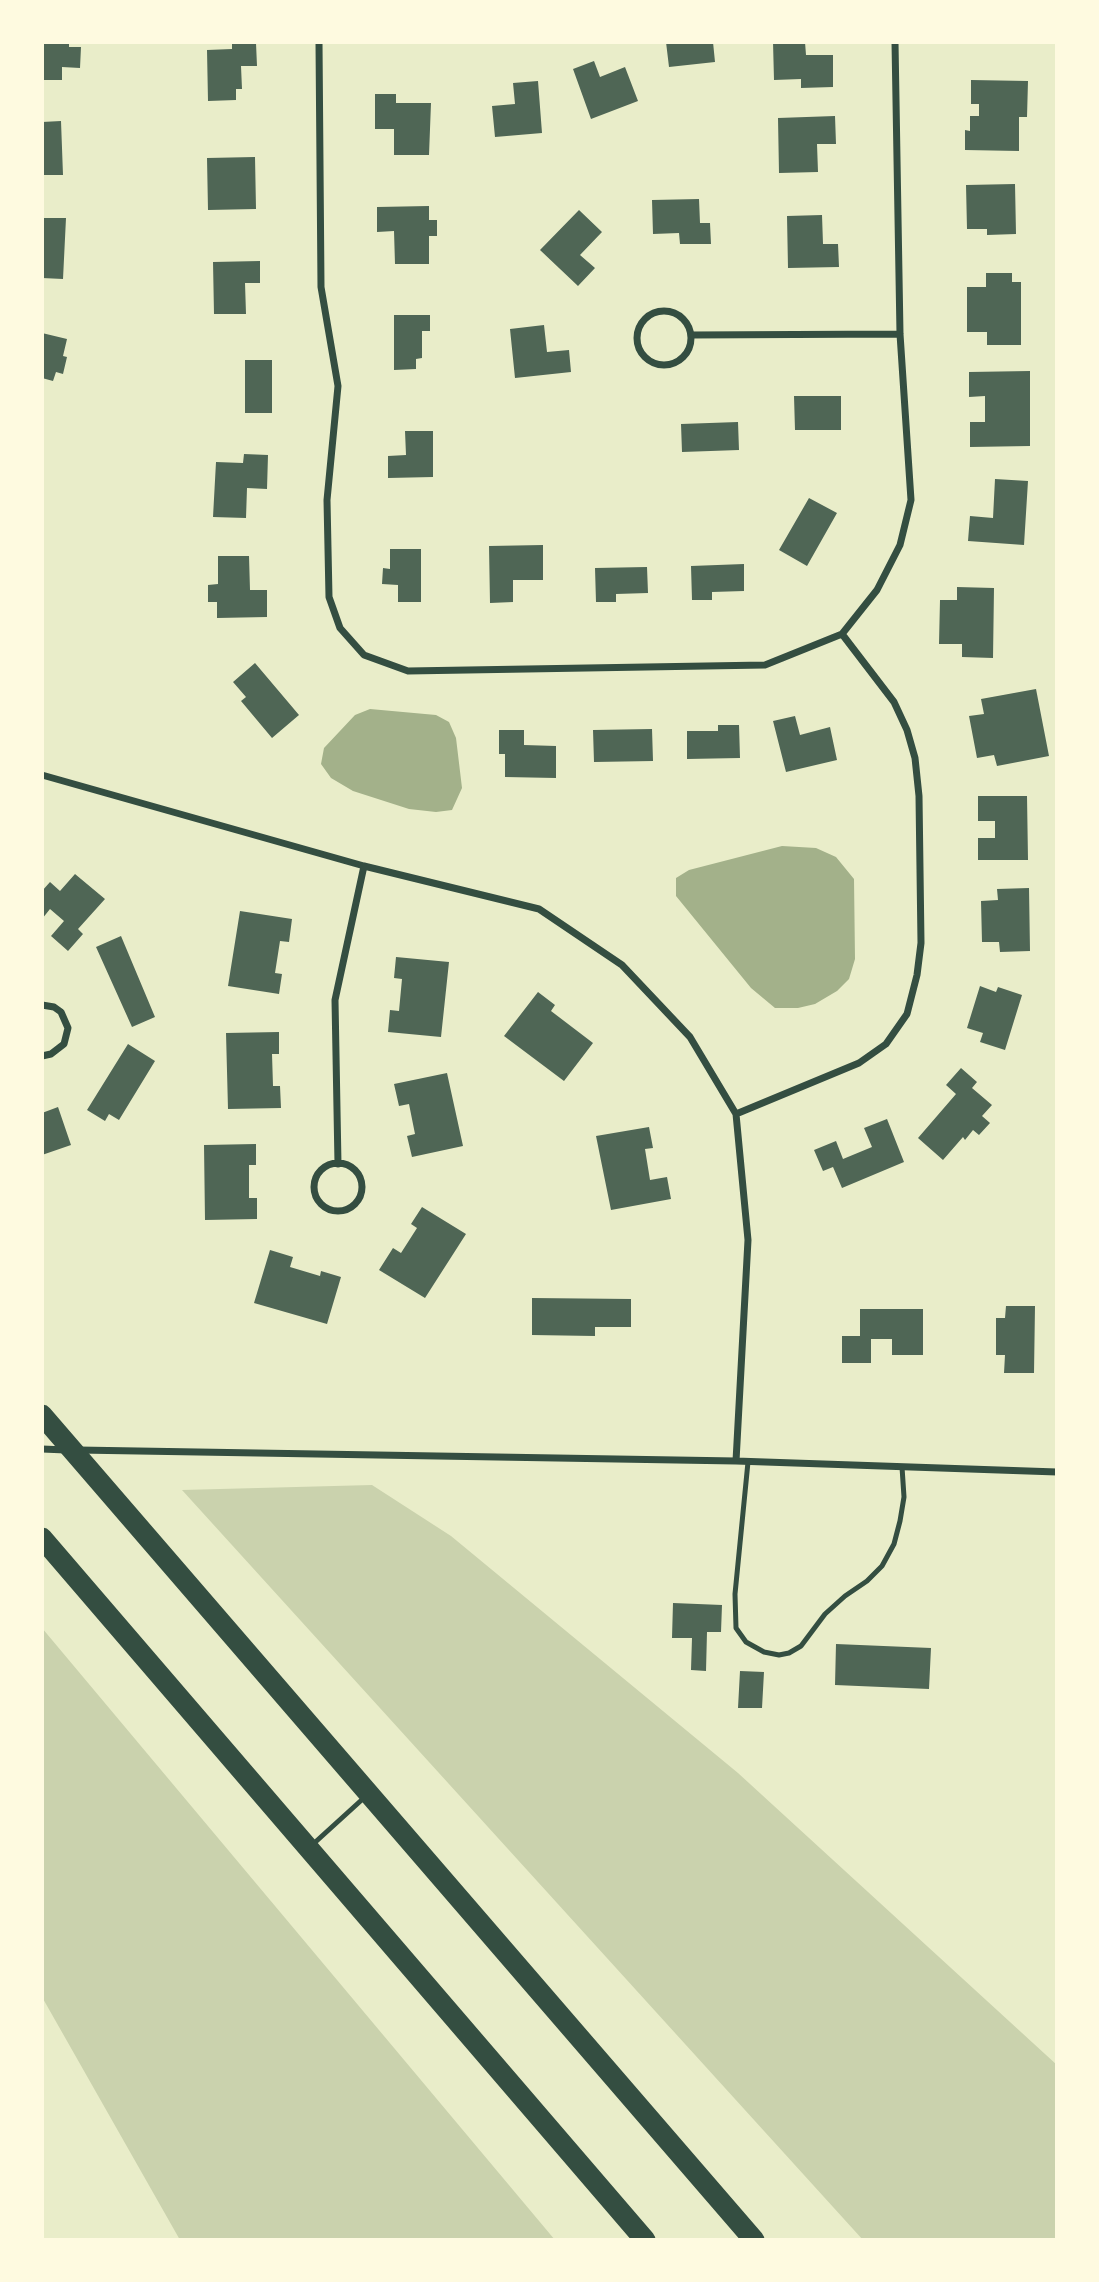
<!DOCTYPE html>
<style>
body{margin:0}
#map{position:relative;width:1099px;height:2282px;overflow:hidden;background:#e9edc9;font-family:Manrope,sans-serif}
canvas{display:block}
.frame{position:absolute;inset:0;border:44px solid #fefae0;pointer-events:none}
</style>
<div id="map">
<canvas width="1099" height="2282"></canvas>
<div class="frame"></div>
</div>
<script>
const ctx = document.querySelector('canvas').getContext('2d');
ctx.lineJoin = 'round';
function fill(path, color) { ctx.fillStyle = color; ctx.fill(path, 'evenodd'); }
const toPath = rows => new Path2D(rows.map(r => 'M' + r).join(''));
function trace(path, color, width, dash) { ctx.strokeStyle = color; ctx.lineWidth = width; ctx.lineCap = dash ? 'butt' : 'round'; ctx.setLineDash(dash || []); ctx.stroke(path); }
fill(toPath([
 [372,1485,451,1536,738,1773,1057,2065,1057,2240,863,2240,182,1490],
 [42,1628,555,2240,180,2240,42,1997]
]), '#cad2ad');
fill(toPath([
 [370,709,436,715,449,722,456,738,462,788,452,810,436,812,409,809,353,791,331,778,321,764,324,748,355,715],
 [782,846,816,848,836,857,854,879,855,959,849,979,837,991,815,1004,798,1008,775,1008,751,988,676,896,676,878,689,870]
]), '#a3b18a');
fill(toPath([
 [42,42,69,42,69,47,81,47,80,68,62,67,62,80,42,80],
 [666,42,713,42,715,62,669,67],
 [773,42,805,42,806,55,833,55,833,87,801,88,801,79,774,80],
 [232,43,256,43,257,66,241,66,242,89,236,89,236,100,208,101,207,50,232,49],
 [594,61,600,77,625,67,638,101,591,119,573,69],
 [971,80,1028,81,1027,117,1019,117,1019,151,965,150,965,130,970,131,970,116,979,116,979,104,971,104],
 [538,81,542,133,495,137,492,106,515,104,513,83],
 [375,94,396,94,396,103,431,103,429,155,394,155,394,129,375,129],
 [835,116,836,144,817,144,818,172,779,173,778,118],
 [61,121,63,175,42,175,42,122],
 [255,157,256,209,208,210,207,158],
 [1015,184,1016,234,987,235,987,229,967,229,966,185],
 [699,199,700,223,710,223,711,244,680,244,679,233,653,234,652,200],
 [429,206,429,220,437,220,437,236,429,236,429,264,395,264,394,231,377,232,377,207],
 [579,210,602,232,580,255,595,268,578,286,540,250],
 [822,215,823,244,838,244,839,267,788,268,787,216],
 [42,218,66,218,63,279,42,278],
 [260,261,260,283,245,283,246,314,214,314,213,262],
 [986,273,1012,273,1012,282,1021,282,1021,345,987,345,987,332,967,332,967,287,986,287],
 [394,315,430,315,430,331,422,331,422,358,416,359,416,369,394,370],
 [544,325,547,352,569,350,571,372,515,378,510,329],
 [42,333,67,339,63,356,67,357,63,374,56,372,53,381,42,378],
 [245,360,272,360,272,413,245,413],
 [1030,371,1030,446,970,447,970,422,985,422,985,396,969,397,969,372],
 [794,396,841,396,841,430,795,430],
 [738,422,739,450,682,452,681,424],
 [405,431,433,431,433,477,388,478,388,456,406,455],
 [244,454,268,455,267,489,247,488,246,518,213,517,216,462,243,463],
 [995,479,1028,481,1024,545,968,541,970,516,993,518],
 [809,498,837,513,807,566,779,550],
 [543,545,543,580,513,580,513,602,490,603,489,546],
 [390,549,421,549,421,602,398,602,398,585,382,584,383,568,390,569],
 [218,556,249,556,250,590,267,590,267,617,217,618,217,602,208,602,208,585,218,584],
 [744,564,744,591,712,592,712,600,692,600,691,566],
 [647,567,648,593,616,594,616,602,596,602,595,568],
 [957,587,994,588,993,658,962,657,962,644,939,644,940,600,957,600],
 [255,663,299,715,272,738,241,701,246,697,233,682],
 [1036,689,1049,756,997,766,994,755,977,758,969,716,984,714,981,699],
 [795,716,800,735,830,727,837,760,786,772,773,721],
 [718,725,739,725,740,758,687,759,687,731,718,731],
 [652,729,653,761,594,762,593,730],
 [499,730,524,730,524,745,556,746,556,778,505,777,505,754,499,754],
 [978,796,1027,796,1028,860,978,860,978,838,995,838,995,821,978,821],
 [75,874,105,899,78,929,83,934,68,951,51,936,64,921,50,909,42,919,42,891,50,882,60,891],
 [1029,888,1030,951,1000,952,999,942,982,942,981,901,998,900,997,889],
 [240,911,292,919,289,942,280,941,275,973,282,974,279,994,228,986],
 [121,936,155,1017,132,1027,96,947],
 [396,957,449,962,441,1037,388,1032,390,1010,399,1011,402,979,394,978],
 [980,986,996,992,998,987,1022,995,1005,1050,980,1042,983,1033,967,1028],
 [538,992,555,1005,551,1011,593,1043,564,1081,504,1036],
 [279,1032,279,1054,272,1054,273,1086,280,1086,281,1108,228,1109,226,1033],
 [128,1044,155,1061,119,1120,109,1114,105,1121,87,1110],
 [961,1068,977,1082,972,1088,992,1105,982,1116,990,1123,979,1135,973,1130,965,1140,963,1137,943,1160,918,1138,956,1094,946,1085],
 [447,1073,463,1146,412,1157,407,1136,415,1134,409,1104,399,1106,394,1084],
 [58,1107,71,1145,42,1155,42,1113],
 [887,1119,904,1162,842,1188,833,1167,823,1171,814,1150,836,1141,843,1159,872,1147,864,1128],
 [649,1127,653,1148,645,1149,650,1180,667,1177,671,1199,611,1210,596,1136],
 [256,1144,256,1165,249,1165,249,1198,257,1198,257,1219,205,1220,204,1145],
 [422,1207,466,1234,425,1298,379,1270,393,1248,401,1253,417,1228,411,1224],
 [270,1250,293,1257,290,1267,320,1276,321,1271,341,1277,327,1324,254,1303],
 [532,1298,631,1299,631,1327,595,1327,595,1336,532,1335],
 [1006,1306,1035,1306,1034,1373,1004,1373,1005,1355,996,1355,996,1318,1005,1318],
 [860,1309,923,1309,923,1355,892,1355,892,1339,871,1339,871,1363,842,1363,842,1336,860,1336],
 [673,1603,722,1605,721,1632,707,1632,706,1671,691,1670,692,1638,672,1638],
 [836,1644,931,1648,929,1689,835,1685],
 [740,1671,764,1672,762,1708,738,1708]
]), '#4f6655');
trace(toPath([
 [748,1462,735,1594,736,1628,746,1642,764,1652,779,1655,789,1653,801,1646,825,1614,845,1596,867,1581,882,1566,894,1544,900,1521,904,1497,902,1467],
 [311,1846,366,1796]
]), '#344e41', 5);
trace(toPath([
 [319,42,321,287,338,386,327,500,329,597,340,628,364,655,408,671,765,665,842,634,877,590,900,545,911,500,900,334,895,42],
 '637 338a27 27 0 1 1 54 0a27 27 0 1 1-54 0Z',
 [691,335,900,334],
 [42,775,364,866,539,909,622,965,690,1037,736,1114,748,1240,736,1461],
 [42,1005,54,1007,61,1012,68,1028,64,1044,51,1054,42,1056],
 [736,1114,859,1063,886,1044,907,1014,917,975,921,943,919,796,915,758,907,730,894,702,842,634],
 '314 1187a24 24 0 1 1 48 0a24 24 0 1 1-48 0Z',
 [338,1164,335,1000,364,866],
 [42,1449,66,1450],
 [78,1450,736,1461,1057,1472]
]), '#344e41', 7);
trace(toPath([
 [42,1415,754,2240],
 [42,1538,645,2240]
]), '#344e41', 21);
</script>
